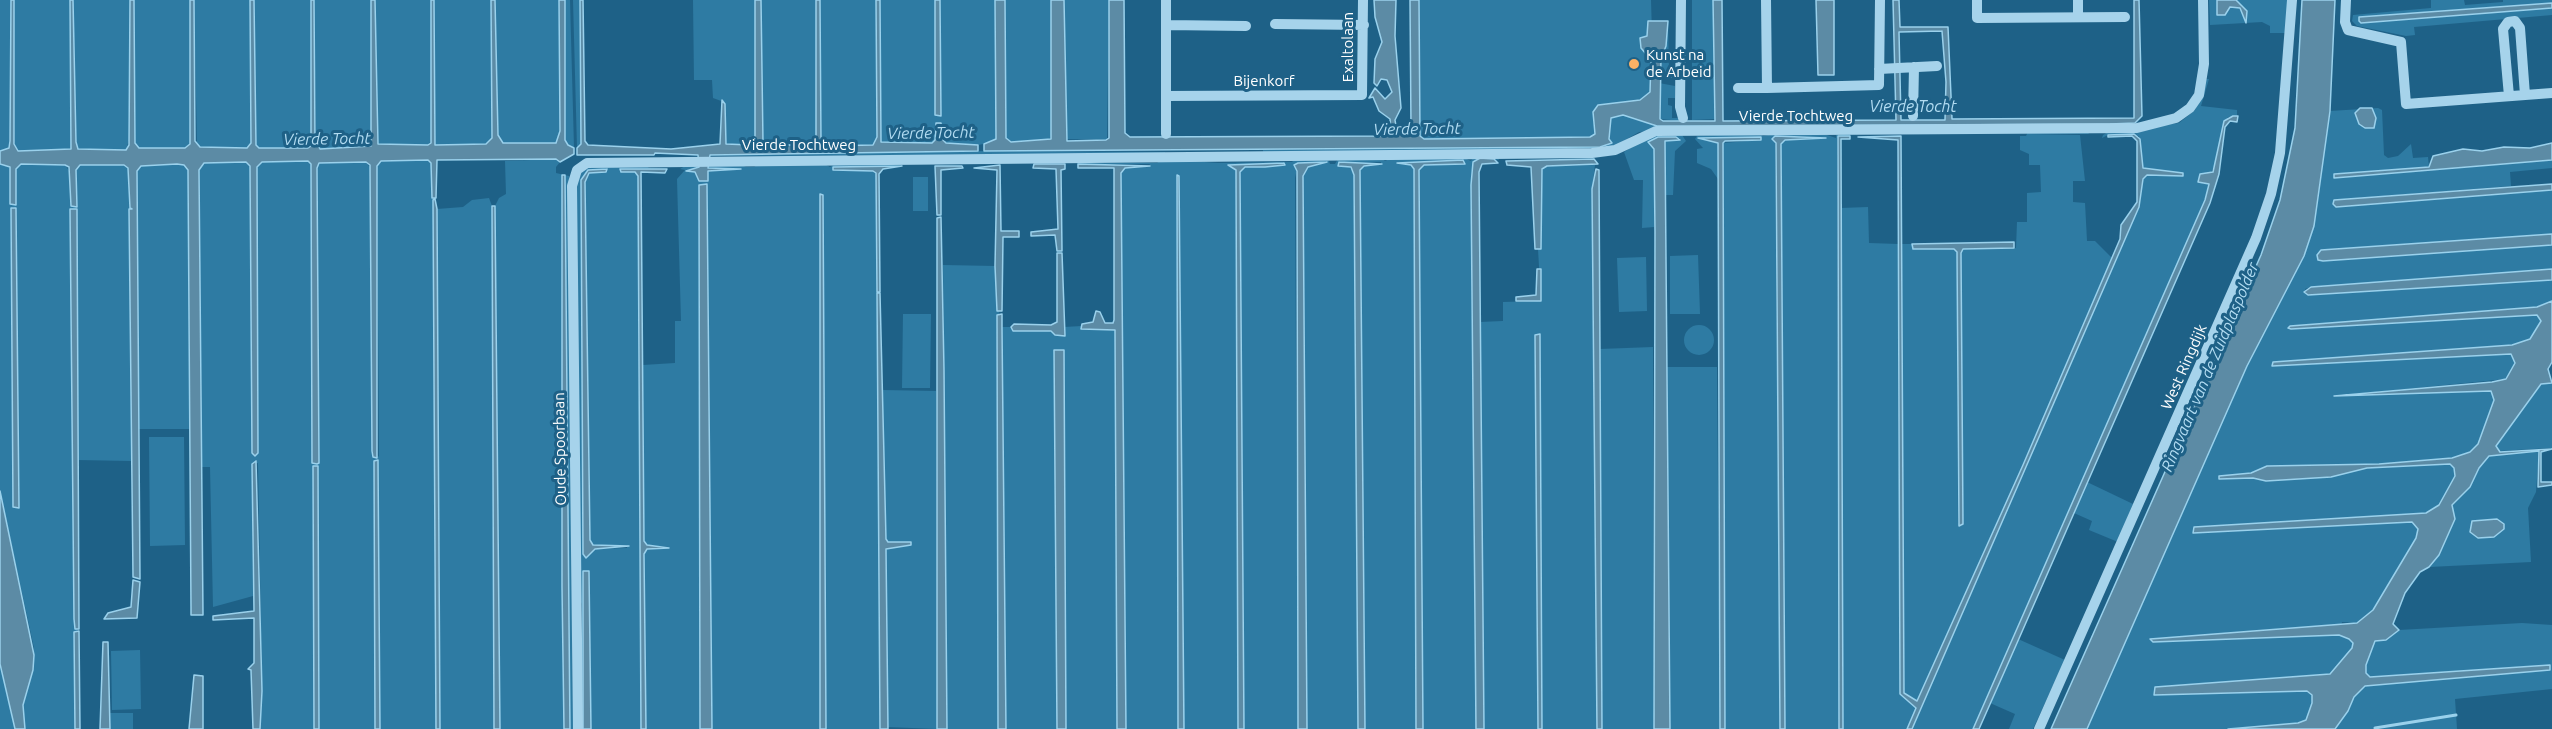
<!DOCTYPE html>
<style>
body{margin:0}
canvas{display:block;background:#1e6187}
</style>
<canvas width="2552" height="729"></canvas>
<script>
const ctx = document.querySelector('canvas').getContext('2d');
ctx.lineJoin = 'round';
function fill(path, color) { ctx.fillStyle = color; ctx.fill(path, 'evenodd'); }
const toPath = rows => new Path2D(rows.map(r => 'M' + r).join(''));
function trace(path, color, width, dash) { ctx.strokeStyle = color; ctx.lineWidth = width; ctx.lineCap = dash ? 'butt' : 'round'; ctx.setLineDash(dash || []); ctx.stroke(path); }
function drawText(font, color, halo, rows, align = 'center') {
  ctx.font = font + ' Ubuntu,sans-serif'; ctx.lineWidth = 6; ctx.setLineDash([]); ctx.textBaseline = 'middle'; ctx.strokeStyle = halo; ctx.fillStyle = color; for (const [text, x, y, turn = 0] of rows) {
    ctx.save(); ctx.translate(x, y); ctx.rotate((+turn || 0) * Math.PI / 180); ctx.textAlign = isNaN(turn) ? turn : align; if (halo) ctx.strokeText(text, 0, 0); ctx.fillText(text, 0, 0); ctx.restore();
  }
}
fill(toPath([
 [0,0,11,0,12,110,9,148,5,151,0,151],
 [14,0,70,0,71,149,18,151,15,148],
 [73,0,130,0,130,137,126,150,78,149,76,146],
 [134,0,190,0,192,127,190,144,185,148,139,148,135,143],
 [194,0,250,0,251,143,248,148,200,147,197,144],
 [254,0,311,0,312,140,308,148,259,148,256,145],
 [314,0,371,0,371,146,320,149,316,146],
 [375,0,431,0,432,136,429,145,381,146,377,143],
 [434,0,491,0,492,138,486,144,435,145],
 [495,0,559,0,560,131,556,143,503,143,498,135],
 [565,0,570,0,574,148,568,145,565,140],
 [573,0,580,0,581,145,577,148],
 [693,0,755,0,756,130,756,142,751,145,726,144,724,102,713,98,712,80,694,80],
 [761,0,816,0,817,137,814,145,766,145,761,138],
 [820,0,876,0,877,137,873,145,824,146,821,142],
 [880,0,935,0,936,115,941,115,940,0,995,0,996,139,993,142,978,145,946,143,943,140,941,123,936,123,935,140,932,143,881,142],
 [1005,0,1051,0,1052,131,1049,141,1011,142,1006,138],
 [1064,0,1109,0,1107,140,1065,139],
 [1418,0,1651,0,1654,102,1598,105,1593,112,1595,134,1590,137,1424,139,1420,136],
 [1692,0,1713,0,1715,119,1692,120],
 [2209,0,2288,0,2287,33,2270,33,2270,26,2262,22,2210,25],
 [2431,0,2464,0,2465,5,2503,2,2503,0,2552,0,2552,3,2359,17,2359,21,2362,23,2552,8,2552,15,2414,27,2415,35,2406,36,2357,26,2352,21,2353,15,2431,8],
 [1668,21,1669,71,1676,72,1672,78,1660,78],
 [2205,79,2209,79,2201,106,2237,110,2237,116,2228,117,2215,165,2210,174,2205,200,1973,729,1912,729,2139,207,2143,179,2147,175,2183,176,2143,168,2139,136,2108,135,2102,138,2103,135,2108,132,2179,123,2195,110],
 [1659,83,1675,86,1675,98,1668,98,1668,105,1672,106,1672,118,1681,118,1682,121,1660,119],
 [2378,108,2382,110,2384,155,2388,158,2398,156,2411,144,2413,158,2428,157,2429,167,2335,174,2334,178,2552,160,2552,168,2510,172,2511,186,2334,200,2337,207,2552,190,2552,234,2321,250,2317,255,2318,260,2552,245,2552,269,2311,287,2305,289,2308,295,2552,280,2552,301,2537,307,2290,326,2291,329,2537,315,2541,321,2530,339,2512,345,2273,363,2273,366,2511,354,2515,363,2506,379,2345,395,2492,391,2494,399,2478,444,2470,452,2452,458,2379,464,2267,466,2251,473,2219,476,2219,479,2253,478,2266,481,2331,477,2367,468,2450,464,2454,467,2455,476,2443,499,2434,510,2426,513,2194,528,2194,533,2413,521,2418,529,2416,538,2369,616,2357,623,2342,622,2339,635,2349,639,2353,643,2352,648,2330,674,2155,687,2155,695,2307,691,2312,695,2312,703,2306,720,2298,723,2228,729,2087,729,2247,366,2304,256,2314,226,2330,111],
 [1627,115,1633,119,1682,125,1680,129,1639,132,1611,148,1263,154,1263,150,1600,147,1609,145,1611,118],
 [2087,131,2089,134,2029,134,2080,135,2085,181,2073,181,2073,202,2085,203,2087,241,2095,241,2112,258,2023,465,1917,701,1904,693,1901,244,1912,244,1913,249,1954,249,1957,252,1958,523,1962,526,1961,253,1963,249,2016,248,2017,222,2027,222,2027,193,2041,192,2040,165,2029,165,2029,154,2020,150,2020,136,2026,136,2028,132],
 [1758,133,1763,136,1773,134,1827,135,1836,138,1836,135,1850,133,1850,136,1837,138,1839,729,1785,729,1781,143,1785,140,1825,137,1775,136,1780,729,1725,729,1723,143,1760,140,1761,138,1698,138,1718,143,1718,179,1711,169,1697,163,1697,149,1703,148,1695,139,1697,136],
 [1682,135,1686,141,1675,151,1673,195,1665,195,1664,140,1680,140,1680,138,1652,139,1654,148,1654,227,1642,228,1643,180,1634,180,1624,152,1648,136],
 [979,151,1165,152,1165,154,708,156],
 [1497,156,1499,160,1480,158,1473,161,1471,185,1476,729,1423,729,1419,170,1424,165,1465,164,1398,164,1411,165,1414,169,1416,729,1365,729,1360,170,1364,166,1381,165,1381,162,1338,164,1350,167,1354,175,1358,729,1307,729,1303,176,1308,167,1327,162,1298,163,1295,178,1298,729,1244,729,1240,171,1245,167,1265,167,1284,165,1284,163,1228,165,1236,170,1238,729,1184,729,1177,175,1178,729,1126,729,1121,173,1125,168,1149,167,1150,164,1078,164,1078,168,1077,163,1157,163,1163,159,1218,163,1292,162,1296,158,1328,159,1330,164,1335,164,1338,159,1380,157,1385,161,1392,158,1462,157,1471,161,1472,159],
 [557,159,560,162,556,167,556,173,569,176,571,277,568,286,571,308,573,729,570,729,564,175,562,175,564,726,564,729,500,729,495,206,499,198,506,194,505,161],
 [428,160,431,163,434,199,436,729,380,729,376,460,375,729,319,729,317,466,313,467,314,729,260,729,262,691,258,463,252,464,253,596,213,607,210,467,202,467,199,170,203,163,246,162,250,166,253,455,258,453,257,167,262,162,309,161,311,164,312,463,317,464,319,463,317,168,319,163,366,162,372,170,372,450,379,457,377,166,381,161],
 [821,162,830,167,839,162,899,161,902,166,833,167,833,170,873,171,876,173,880,729,826,729,823,195,820,194,820,729,712,729,707,184,699,185,700,729,646,729,644,554,647,549,669,547,646,545,644,542,643,365,675,363,675,321,681,321,677,179,685,170,680,169,690,163,700,166,686,171,695,172,699,181,707,181,707,171,741,169,708,168,709,163,737,163,746,167,754,167,760,163],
 [0,164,10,167,10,204,16,205,16,169,21,164,65,165,70,172,71,206,77,206,76,170,80,165,124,165,128,168,130,208,137,208,137,171,141,166,177,164,184,165,188,170,190,429,139,429,137,209,130,209,132,461,78,460,77,209,71,209,77,632,74,632,75,729,25,729,23,719,23,705,33,670,34,648,0,491],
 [13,207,16,209,19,508,13,506,11,209],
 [644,164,649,168,667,169,621,169,621,172,635,172,638,176,641,729,591,729,589,571,586,571,583,572,583,729,582,604,579,598,574,191,582,171,587,168],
 [588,170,606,172,589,173,585,182,590,540,593,545,627,545,627,548,595,549,583,556,581,180],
 [1595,165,1592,189,1597,729,1542,729,1540,334,1535,335,1538,729,1484,729,1480,322,1503,321,1503,302,1541,301,1538,249,1541,249,1542,169,1547,166],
 [913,177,928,177,928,211,913,211],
 [489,198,492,206,494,729,440,729,437,209,463,207,472,200],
 [1868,207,1869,243,1898,244,1900,694,1916,708,1907,729,1843,729,1841,208],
 [1698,255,1700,314,1670,314,1670,256],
 [1646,257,1647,311,1619,312,1617,258],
 [943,265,995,266,999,314,997,315,998,729,947,729],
 [903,314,931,314,930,388,902,388],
 '1684 340a15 15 0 1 1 30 0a15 15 0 1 1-30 0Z',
 [1082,326,1082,329,1115,329,1117,729,1066,729,1063,350,1054,351,1057,729,1006,729,1002,327,1011,327,1014,331,1052,331,1065,336,1064,327],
 [1653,347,1654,729,1602,729,1600,349],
 [1667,367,1717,367,1720,729,1670,729],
 [2552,383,2552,448,2498,451,2496,446,2533,395,2541,384],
 [882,390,936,391,937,729,887,727,886,549,910,545,911,542,888,542,886,539],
 [149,437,184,437,185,545,150,546],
 [2539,451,2536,492,2528,508,2531,562,2429,567,2439,555,2455,519,2452,506,2470,487,2479,468,2489,456],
 [2087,482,2133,504,2118,542,2089,530,2092,521,2074,513],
 [2522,623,2552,625,2552,689,2455,699,2457,729,2335,729,2348,711,2354,697,2365,686,2550,670,2550,665,2370,677,2366,673,2366,664,2375,640,2385,640,2399,630],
 [2018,639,2065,660,2033,729,2009,729,2015,714,1990,703],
 [140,650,141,709,112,710,111,651],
 [0,664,15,729,0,729],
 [110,713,133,713,133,729,110,729]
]), '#2e7ba3');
const water = toPath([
 [11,0,14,0,14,144,18,151,71,149,70,0,73,0,76,142,78,149,126,150,129,145,130,0,134,0,135,143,139,148,185,148,190,144,190,0,194,0,195,141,200,147,247,148,251,143,250,0,254,0,256,145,259,148,308,148,311,146,311,0,314,0,315,140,320,149,371,146,371,0,375,0,378,144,428,145,431,143,431,0,434,0,435,145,486,144,492,138,491,0,495,0,498,135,503,143,556,143,560,131,559,0,565,0,565,140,568,145,574,148,574,154,560,162,556,159,437,160,436,198,432,198,431,163,428,160,381,161,377,166,377,458,373,457,372,451,370,165,366,162,319,163,317,168,319,463,317,464,312,463,311,164,308,161,262,162,257,167,258,453,255,456,252,453,250,166,246,162,204,163,199,170,203,615,191,615,191,607,188,170,184,165,177,164,141,166,137,171,140,579,133,577,129,209,132,209,130,208,128,168,124,165,80,165,76,170,77,207,71,206,69,167,65,165,21,164,16,169,16,205,10,204,10,167,0,164,0,151,9,148,10,141,11,0],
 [580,0,583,0,585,141,588,145,671,149,720,144,722,100,725,104,726,144,751,145,755,142,755,0,761,0,763,142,766,145,814,145,816,143,816,0,820,0,821,142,825,146,873,145,877,137,876,0,880,0,881,142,932,143,935,140,936,123,941,123,943,140,946,143,978,145,978,151,710,155,708,168,741,169,708,171,708,181,699,181,695,172,686,171,699,167,698,155,655,153,654,155,577,155,577,148,581,144,580,0],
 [935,0,940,0,941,116,935,115,935,0],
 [995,0,1005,0,1006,138,1011,142,1051,139,1051,0,1064,0,1067,141,1106,140,1109,138,1109,0,1124,0,1125,133,1130,137,1387,136,1391,131,1390,119,1379,111,1373,97,1369,98,1375,88,1385,99,1392,92,1387,80,1381,79,1377,86,1374,83,1375,59,1382,42,1375,17,1374,0,1396,0,1395,36,1401,108,1395,120,1397,132,1405,136,1409,135,1411,128,1410,0,1419,0,1420,136,1424,139,1590,137,1595,134,1593,112,1598,105,1640,100,1650,92,1651,60,1641,48,1640,38,1647,36,1648,21,1668,21,1666,46,1661,59,1660,119,1663,121,1715,121,1713,0,1722,0,1723,121,1896,120,1893,0,1899,0,1900,27,1948,27,1952,119,2134,118,2134,0,2139,0,2142,116,2135,123,2110,124,1688,126,1657,126,1623,115,1611,118,1609,139,1612,143,1600,147,984,151,984,144,996,139,995,0],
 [1942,31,1946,82,1945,120,1901,120,1899,32,1942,31],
 [1816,0,1834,0,1834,75,1818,75,1816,0],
 [2217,0,2236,0,2247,11,2246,23,2240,8,2230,7,2225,15,2217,15,2217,0],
 [2302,0,2335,0,2330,111,2314,226,2304,256,2247,366,2087,729,2051,729,2261,255,2280,200,2295,128,2302,0],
 [2552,3,2552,8,2361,23,2359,21,2359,17,2552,3],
 [2360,108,2372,108,2376,118,2374,128,2365,128,2359,124,2355,113,2360,108],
 [2233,116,2238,116,2237,122,2230,121,2225,127,2219,174,2210,203,2010,659,1979,729,1973,729,2205,200,2209,184,2198,182,2200,174,2213,172,2224,121,2233,116],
 [2134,134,2140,139,2143,168,2183,173,2183,176,2147,175,2143,179,2139,207,1912,729,1907,729,1916,708,1900,694,1898,140,1858,137,1901,136,1904,693,1917,701,2023,465,2120,239,2121,225,2137,202,2137,141,2132,136,2108,137,2108,135,2134,134],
 [1775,136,1826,138,1785,140,1781,144,1785,729,1780,729,1776,143,1772,139,1775,136],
 [1838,136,1850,136,1850,139,1841,139,1843,729,1839,729,1838,136],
 [1658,137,1676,137,1680,140,1665,141,1670,729,1654,729,1655,232,1654,149,1648,142,1658,137],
 [1761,137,1761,140,1725,141,1723,143,1725,729,1720,729,1718,143,1698,138,1761,137],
 [2552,143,2552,160,2334,178,2334,174,2429,167,2433,156,2463,149,2482,151,2504,147,2530,148,2552,143],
 [1480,158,1494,159,1498,163,1482,164,1479,172,1484,729,1476,729,1471,185,1473,162,1480,158],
 [1594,159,1598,164,1547,166,1542,169,1541,249,1535,249,1531,167,1507,165,1506,161,1594,159],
 [1463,160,1465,164,1424,165,1419,170,1423,729,1416,729,1414,169,1411,165,1397,163,1463,160],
 [1327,162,1308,167,1303,176,1307,729,1298,729,1297,171,1294,165,1298,163,1327,162],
 [1339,162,1382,164,1364,166,1360,170,1365,729,1358,729,1354,175,1351,167,1338,166,1339,162],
 [1284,163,1285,165,1265,167,1245,167,1240,172,1244,729,1238,729,1236,170,1228,165,1284,163],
 [1034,164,1065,164,1065,169,1061,170,1062,251,1057,251,1055,235,1031,236,1031,232,1058,229,1056,169,1033,168,1034,164],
 [1078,164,1150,166,1125,168,1121,173,1126,729,1117,729,1115,330,1081,329,1082,324,1093,322,1096,311,1100,312,1105,323,1113,323,1114,320,1114,168,1078,168,1078,164],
 [1000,165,1001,231,1019,231,1019,237,1003,237,1002,311,997,311,995,266,997,170,974,168,1000,165],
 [902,166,883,169,879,174,880,292,877,292,876,173,873,171,833,170,833,167,902,166],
 [935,166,962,166,963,168,941,170,941,215,937,215,935,166],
 [607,169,606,172,589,173,585,182,590,540,593,545,629,546,595,549,586,558,583,554,581,180,588,170,607,169],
 [620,169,667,169,665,173,641,172,644,541,647,545,669,548,647,549,644,554,646,729,641,729,638,176,635,172,621,172,620,169],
 [1596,169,1599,170,1602,729,1597,729,1592,189,1596,169],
 [562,175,565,175,570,729,564,729,562,587,562,175],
 [1177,175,1179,176,1184,729,1178,729,1177,175],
 [707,184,712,729,700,729,699,185,707,184],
 [2552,184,2552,190,2336,207,2333,204,2334,200,2552,184],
 [820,194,823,195,826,729,820,729,820,194],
 [435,199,437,209,440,729,436,729,433,200,435,199],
 [492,206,495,206,500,729,494,729,492,206],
 [11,208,16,208,19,508,13,507,11,208],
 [70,209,77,209,79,629,75,629,74,619,70,209],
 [941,217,944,370,947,729,937,729,937,218,941,217],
 [2552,234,2552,245,2323,261,2318,260,2317,255,2321,250,2552,234],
 [2014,242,2014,248,1963,249,1961,253,1963,524,1959,526,1957,252,1954,249,1913,249,1912,244,2014,242],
 [1057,253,1062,253,1065,336,1055,335,1051,331,1013,331,1011,327,1014,324,1051,325,1057,322,1057,253],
 [1537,269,1541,269,1541,301,1516,301,1516,297,1536,295,1537,269],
 [2552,269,2552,280,2308,295,2304,292,2311,287,2552,269],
 [877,293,880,293,886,539,888,542,911,542,911,545,886,549,888,729,880,729,877,293],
 [2552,301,2552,362,2548,369,2552,383,2541,384,2496,446,2500,452,2552,449,2541,452,2541,482,2552,482,2552,485,2538,487,2539,451,2489,456,2479,468,2470,487,2452,505,2455,519,2439,555,2429,567,2420,572,2405,593,2393,624,2399,630,2386,640,2375,641,2366,665,2366,673,2370,677,2550,665,2550,670,2365,686,2354,697,2348,711,2335,729,2228,729,2298,723,2306,720,2312,703,2312,695,2307,691,2154,695,2155,687,2330,674,2352,648,2353,643,2349,639,2339,635,2153,642,2150,639,2357,623,2373,610,2416,538,2418,529,2412,522,2193,533,2194,527,2426,513,2439,505,2455,476,2454,468,2450,464,2367,468,2331,477,2266,481,2253,478,2219,479,2219,476,2251,473,2267,466,2379,464,2452,458,2470,452,2478,444,2494,400,2491,391,2334,396,2492,382,2506,379,2515,363,2511,354,2272,366,2273,362,2512,345,2530,339,2541,321,2537,315,2291,329,2288,328,2290,326,2537,307,2552,301],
 [1002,314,1002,327,1006,729,998,729,997,315,1002,314],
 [1540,334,1542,729,1538,729,1535,335,1540,334],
 [1054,350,1064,350,1066,729,1057,729,1054,350],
 [378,460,380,729,375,729,374,461,378,460],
 [256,461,262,691,260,729,253,729,251,670,248,669,254,663,254,618,213,620,213,616,254,611,252,464,256,461],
 [313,466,318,466,319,729,314,729,313,466],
 [0,491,34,655,33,670,23,705,25,729,15,729,0,664,0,491],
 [2497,519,2504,524,2504,529,2494,537,2478,538,2470,532,2472,521,2497,519],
 [583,571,589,571,591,729,583,729,583,571],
 [133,580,140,582,137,618,104,619,108,613,131,607,133,580],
 [79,631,80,729,75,729,74,632,79,631],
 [103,642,108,642,110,729,100,729,103,642],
 [194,675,203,676,203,729,189,729,194,675]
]);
fill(water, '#5c8ba5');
trace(water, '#9ad1ec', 1.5);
trace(toPath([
 [2375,728,2456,715]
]), '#9ad1ec', 3);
trace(toPath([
 [1166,0,1166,96,1362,95,1363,0],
 [1681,0,1680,107,1683,118],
 [1766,0,1767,88,1879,85,1880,0],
 [1977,0,1977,18,2125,17],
 [2078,0,2078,17],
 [2346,0,2345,22,2348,30,2401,42,2406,104,2552,93],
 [1275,24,1364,25],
 [1166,25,1246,26],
 [1879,69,1937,66],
 [1738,88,1767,88],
 [2509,96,2503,29,2508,22,2515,21,2520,28,2525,95],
 [1913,116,1914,67],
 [1166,134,1166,96],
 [578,729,572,186,577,170,587,163,1592,153,1615,150,1656,131,2137,128,2176,118,2190,108,2199,95,2204,64,2203,0],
 [2039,729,2256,238,2271,194,2280,153,2292,0]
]), '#a6d3eb', 10);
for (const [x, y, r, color] of [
 [1634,64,6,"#fab165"]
]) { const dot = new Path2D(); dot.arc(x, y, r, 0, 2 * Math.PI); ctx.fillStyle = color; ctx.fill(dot); trace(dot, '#1e6187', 2); }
drawText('15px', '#fff', '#1e6187', [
 ["Exaltolaan",1348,47,-90],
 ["Bijenkorf",1264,81],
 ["Vierde Tochtweg",1796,116],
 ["Vierde Tochtweg",799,145],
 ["West Ringdijk",2184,367,-66],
 ["Oude Spoorbaan",560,449,-91]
]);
drawText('15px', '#fff', '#1e6187', [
 ["Kunst na",1646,55],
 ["de Arbeid",1646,72]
], 'left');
drawText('italic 16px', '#b2dcf2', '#1e6187', [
 ["Vierde Tocht",1913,107],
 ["Vierde Tocht",1417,129,-1],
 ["Vierde Tocht",931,133,-1],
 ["Vierde Tocht",327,139,-1],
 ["Ringvaart van de Zuidplaspolder",2210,367,-67]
]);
</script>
